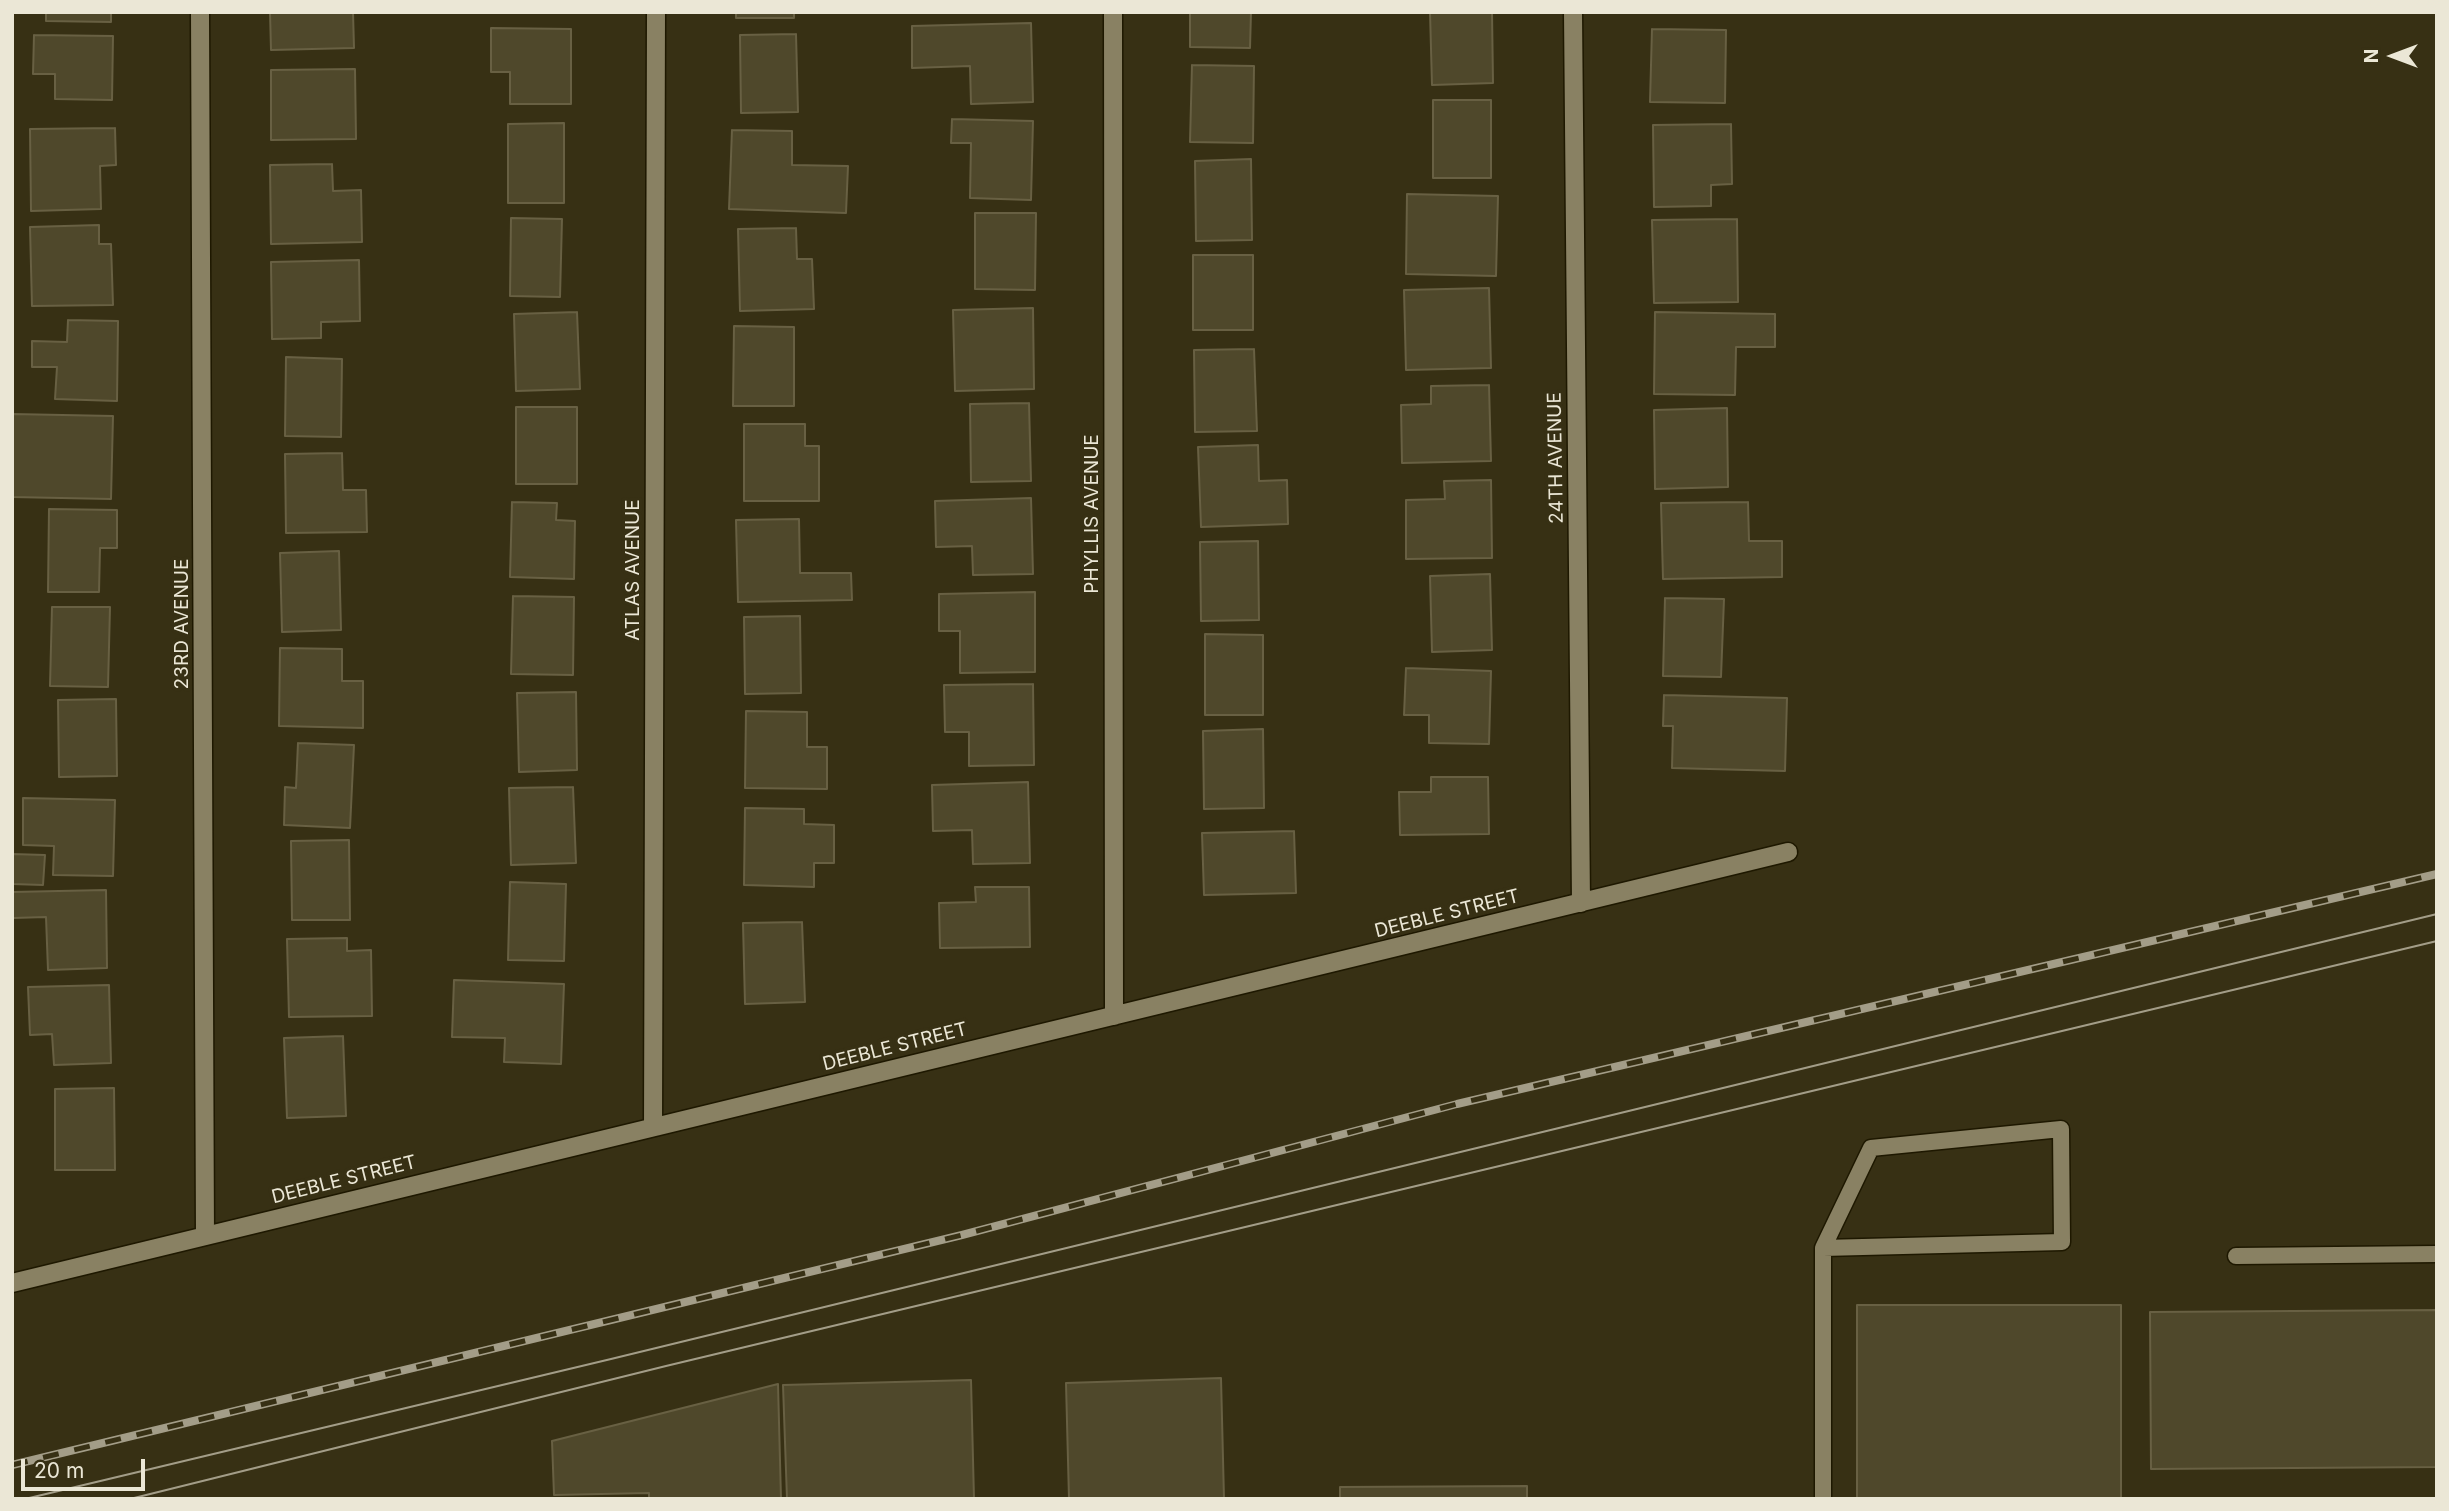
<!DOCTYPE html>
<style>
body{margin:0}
#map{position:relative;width:2449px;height:1511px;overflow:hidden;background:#373014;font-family:Inter,sans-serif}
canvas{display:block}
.frame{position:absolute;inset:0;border:14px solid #ebe7d6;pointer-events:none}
.north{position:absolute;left:2358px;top:21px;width:70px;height:70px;-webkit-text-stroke:5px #373014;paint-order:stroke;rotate:270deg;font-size:19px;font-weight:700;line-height:28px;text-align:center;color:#ebe7d6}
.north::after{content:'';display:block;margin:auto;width:24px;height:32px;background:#ebe7d6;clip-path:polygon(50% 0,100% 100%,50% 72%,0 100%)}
.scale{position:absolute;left:21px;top:1459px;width:124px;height:32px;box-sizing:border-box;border:4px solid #ebe7d6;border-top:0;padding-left:9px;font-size:21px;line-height:24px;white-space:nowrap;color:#ebe7d6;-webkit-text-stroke:5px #373014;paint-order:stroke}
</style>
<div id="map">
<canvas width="2449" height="1511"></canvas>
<div class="frame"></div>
<div class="north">N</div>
<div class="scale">20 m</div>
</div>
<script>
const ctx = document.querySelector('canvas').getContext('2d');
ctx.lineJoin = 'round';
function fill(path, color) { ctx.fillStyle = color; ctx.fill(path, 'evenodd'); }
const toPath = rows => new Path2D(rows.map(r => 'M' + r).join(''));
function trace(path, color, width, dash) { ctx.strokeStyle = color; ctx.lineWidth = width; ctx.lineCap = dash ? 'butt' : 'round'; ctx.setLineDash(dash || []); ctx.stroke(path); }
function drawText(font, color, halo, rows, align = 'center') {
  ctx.font = font + ' Inter,sans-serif'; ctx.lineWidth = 7; ctx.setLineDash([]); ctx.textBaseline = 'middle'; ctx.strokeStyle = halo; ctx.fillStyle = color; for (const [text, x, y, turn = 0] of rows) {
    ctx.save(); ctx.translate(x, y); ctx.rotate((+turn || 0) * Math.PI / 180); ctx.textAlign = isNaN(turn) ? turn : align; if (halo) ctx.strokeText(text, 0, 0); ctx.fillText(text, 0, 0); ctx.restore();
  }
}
const building = toPath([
 [46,12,111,12,111,22,46,21,46,12],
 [270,12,353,12,354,48,271,50,270,12],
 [736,12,794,12,794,18,736,18,736,12],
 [1190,12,1251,12,1250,48,1190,47,1190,12],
 [1430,12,1492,12,1493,83,1432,85,1430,12],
 [1031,23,1033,102,971,104,970,66,912,68,912,26,1031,23],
 [491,28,571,29,571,104,510,104,510,72,491,72,491,28],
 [1652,29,1726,30,1725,103,1650,102,1652,29],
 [796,34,798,112,741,113,740,35,796,34],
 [34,35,113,36,112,100,55,99,55,74,33,74,34,35],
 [1192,65,1254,66,1253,143,1190,142,1192,65],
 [355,69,356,139,271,140,271,70,355,69],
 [1433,100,1491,100,1491,178,1433,178,1433,100],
 [952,119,1033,121,1031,200,970,198,971,143,951,143,952,119],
 [564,123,564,203,508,203,508,124,564,123],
 [1731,124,1732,184,1711,185,1711,206,1654,207,1653,125,1731,124],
 [115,128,116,165,100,166,101,209,31,211,30,129,115,128],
 [732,130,792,131,792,165,848,166,846,213,729,209,732,130],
 [1251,159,1252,240,1196,241,1195,161,1251,159],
 [332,164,333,191,361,190,362,242,271,244,270,165,332,164],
 [1407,194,1498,196,1496,276,1406,274,1407,194],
 [975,213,1036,213,1035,290,975,289,975,213],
 [511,218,562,219,560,297,510,296,511,218],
 [1737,219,1738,302,1654,303,1652,220,1737,219],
 [99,225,99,244,111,244,113,305,32,306,30,227,99,225],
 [796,228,797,259,812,259,814,309,740,311,738,229,796,228],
 [1193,255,1253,255,1253,330,1193,330,1193,255],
 [359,260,360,321,321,322,321,338,272,339,271,262,359,260],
 [1489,288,1491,368,1406,370,1404,290,1489,288],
 [1033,308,1034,389,955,391,953,310,1033,308],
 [577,312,580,389,516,391,514,314,577,312],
 [1655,312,1775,314,1775,347,1736,347,1735,395,1654,394,1655,312],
 [68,320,118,321,117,401,55,399,57,367,32,367,32,341,67,342,68,320],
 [734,326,794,327,794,406,733,406,734,326],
 [1254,349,1257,431,1195,432,1194,350,1254,349],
 [286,357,342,359,341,437,285,436,286,357],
 [1489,385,1491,461,1402,463,1401,405,1431,404,1431,386,1489,385],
 [1029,403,1031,481,971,482,970,404,1029,403],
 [516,407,577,407,577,484,516,484,516,407],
 [1727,408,1728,487,1655,489,1654,410,1727,408],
 [12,414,113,416,111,499,12,497,12,414],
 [744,424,805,424,805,446,819,446,819,501,744,501,744,424],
 [1258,445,1259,481,1287,480,1288,524,1201,527,1198,447,1258,445],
 [342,453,343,490,366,490,367,532,286,533,285,454,342,453],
 [1491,480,1492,558,1406,559,1406,500,1445,499,1444,481,1491,480],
 [1031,498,1033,574,973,575,972,546,936,547,935,501,1031,498],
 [512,502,557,503,556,520,575,521,574,579,510,577,512,502],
 [1748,502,1749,541,1782,541,1782,577,1663,579,1661,503,1748,502],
 [49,509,117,510,117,548,100,548,99,592,48,592,49,509],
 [799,519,800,573,851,573,852,600,738,602,736,520,799,519],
 [1258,541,1259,620,1201,621,1200,542,1258,541],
 [339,551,341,630,282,632,280,553,339,551],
 [1490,574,1492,650,1432,652,1430,576,1490,574],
 [1035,592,1035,672,960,673,960,631,939,631,939,594,1035,592],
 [513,596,574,597,573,675,511,674,513,596],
 [1665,598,1724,599,1721,677,1663,676,1665,598],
 [52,607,110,607,108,687,50,686,52,607],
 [800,616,801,693,745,694,744,617,800,616],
 [1205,634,1263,635,1263,715,1205,715,1205,634],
 [280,648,342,649,342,681,363,681,363,728,279,726,280,648],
 [1406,668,1491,671,1489,744,1429,743,1429,715,1404,715,1406,668],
 [1033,684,1034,765,969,766,969,732,945,732,944,685,1033,684],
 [576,692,577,770,519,772,517,693,576,692],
 [1664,695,1787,698,1785,771,1672,768,1673,726,1663,726,1664,695],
 [116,699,117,776,59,777,58,700,116,699],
 [746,711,807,712,807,747,827,747,827,789,745,788,746,711],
 [1263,729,1264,808,1204,809,1203,731,1263,729],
 [298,743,354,745,350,828,284,825,285,787,296,788,298,743],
 [1431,777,1488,777,1489,834,1400,835,1399,792,1431,792,1431,777],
 [1028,782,1030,863,973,864,972,830,933,831,932,785,1028,782],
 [573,787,576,863,511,865,509,788,573,787],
 [23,798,115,800,113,876,53,875,54,846,23,845,23,798],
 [745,808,804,809,804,824,834,825,834,863,814,863,814,887,744,885,745,808],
 [1294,831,1296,893,1204,895,1202,833,1294,831],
 [349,840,350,920,292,920,291,841,349,840],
 [12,854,45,855,43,885,12,884,12,854],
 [510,882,566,884,564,961,508,960,510,882],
 [975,887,1029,887,1030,947,940,948,939,903,976,902,975,887],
 [106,890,107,968,48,970,46,917,13,918,12,892,106,890],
 [802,922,805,1002,745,1004,743,923,802,922],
 [347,938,347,951,371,950,372,1016,289,1017,287,939,347,938],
 [454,980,564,984,561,1064,504,1062,505,1038,452,1037,454,980],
 [109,985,111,1063,54,1065,52,1034,30,1035,28,987,109,985],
 [343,1036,346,1116,287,1118,284,1038,343,1036],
 [114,1088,115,1170,55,1170,55,1089,114,1088],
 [1857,1305,2121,1305,2121,1499,1857,1499,1857,1305],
 [2437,1310,2437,1467,2151,1469,2150,1312,2437,1310],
 [1221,1378,1224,1499,1069,1499,1066,1383,1221,1378],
 [971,1380,974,1499,787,1499,783,1385,971,1380],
 [778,1384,781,1499,649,1499,649,1493,554,1495,552,1441,778,1384],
 [1527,1486,1527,1499,1340,1499,1340,1487,1527,1486]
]);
fill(building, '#4f482b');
trace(building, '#686043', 2);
const service = toPath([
 [1823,1248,2062,1242,2061,1129,1871,1148,1823,1248,1823,1499],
 [2236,1256,2437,1254]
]);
const minor = toPath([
 [200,12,205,1235],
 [1113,12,1114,1016],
 [1573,12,1581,903],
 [653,1127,656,12],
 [12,1283,1788,852]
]);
trace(service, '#1e1800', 19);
trace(minor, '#1e1800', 21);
trace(service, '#898163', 16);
trace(minor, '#898163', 18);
trace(toPath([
 [25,1499,611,1359,2437,914],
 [130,1499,666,1366,2437,941]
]), '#a39d88', 2);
const rail = toPath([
 [12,1465,962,1235,1457,1104,2437,874]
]);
trace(rail, '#a39d88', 8);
trace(rail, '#373014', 5, [16]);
drawText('19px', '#ebe7d6', '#373014', [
 ["24TH AVENUE",1556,458,-91],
 ["PHYLLIS AVENUE",1092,514,-90],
 ["ATLAS AVENUE",633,570,-90],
 ["23RD AVENUE",182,624,-90],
 ["DEEBLE STREET",1447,914,-14],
 ["DEEBLE STREET",895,1047,-14],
 ["DEEBLE STREET",344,1180,-14]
]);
</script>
